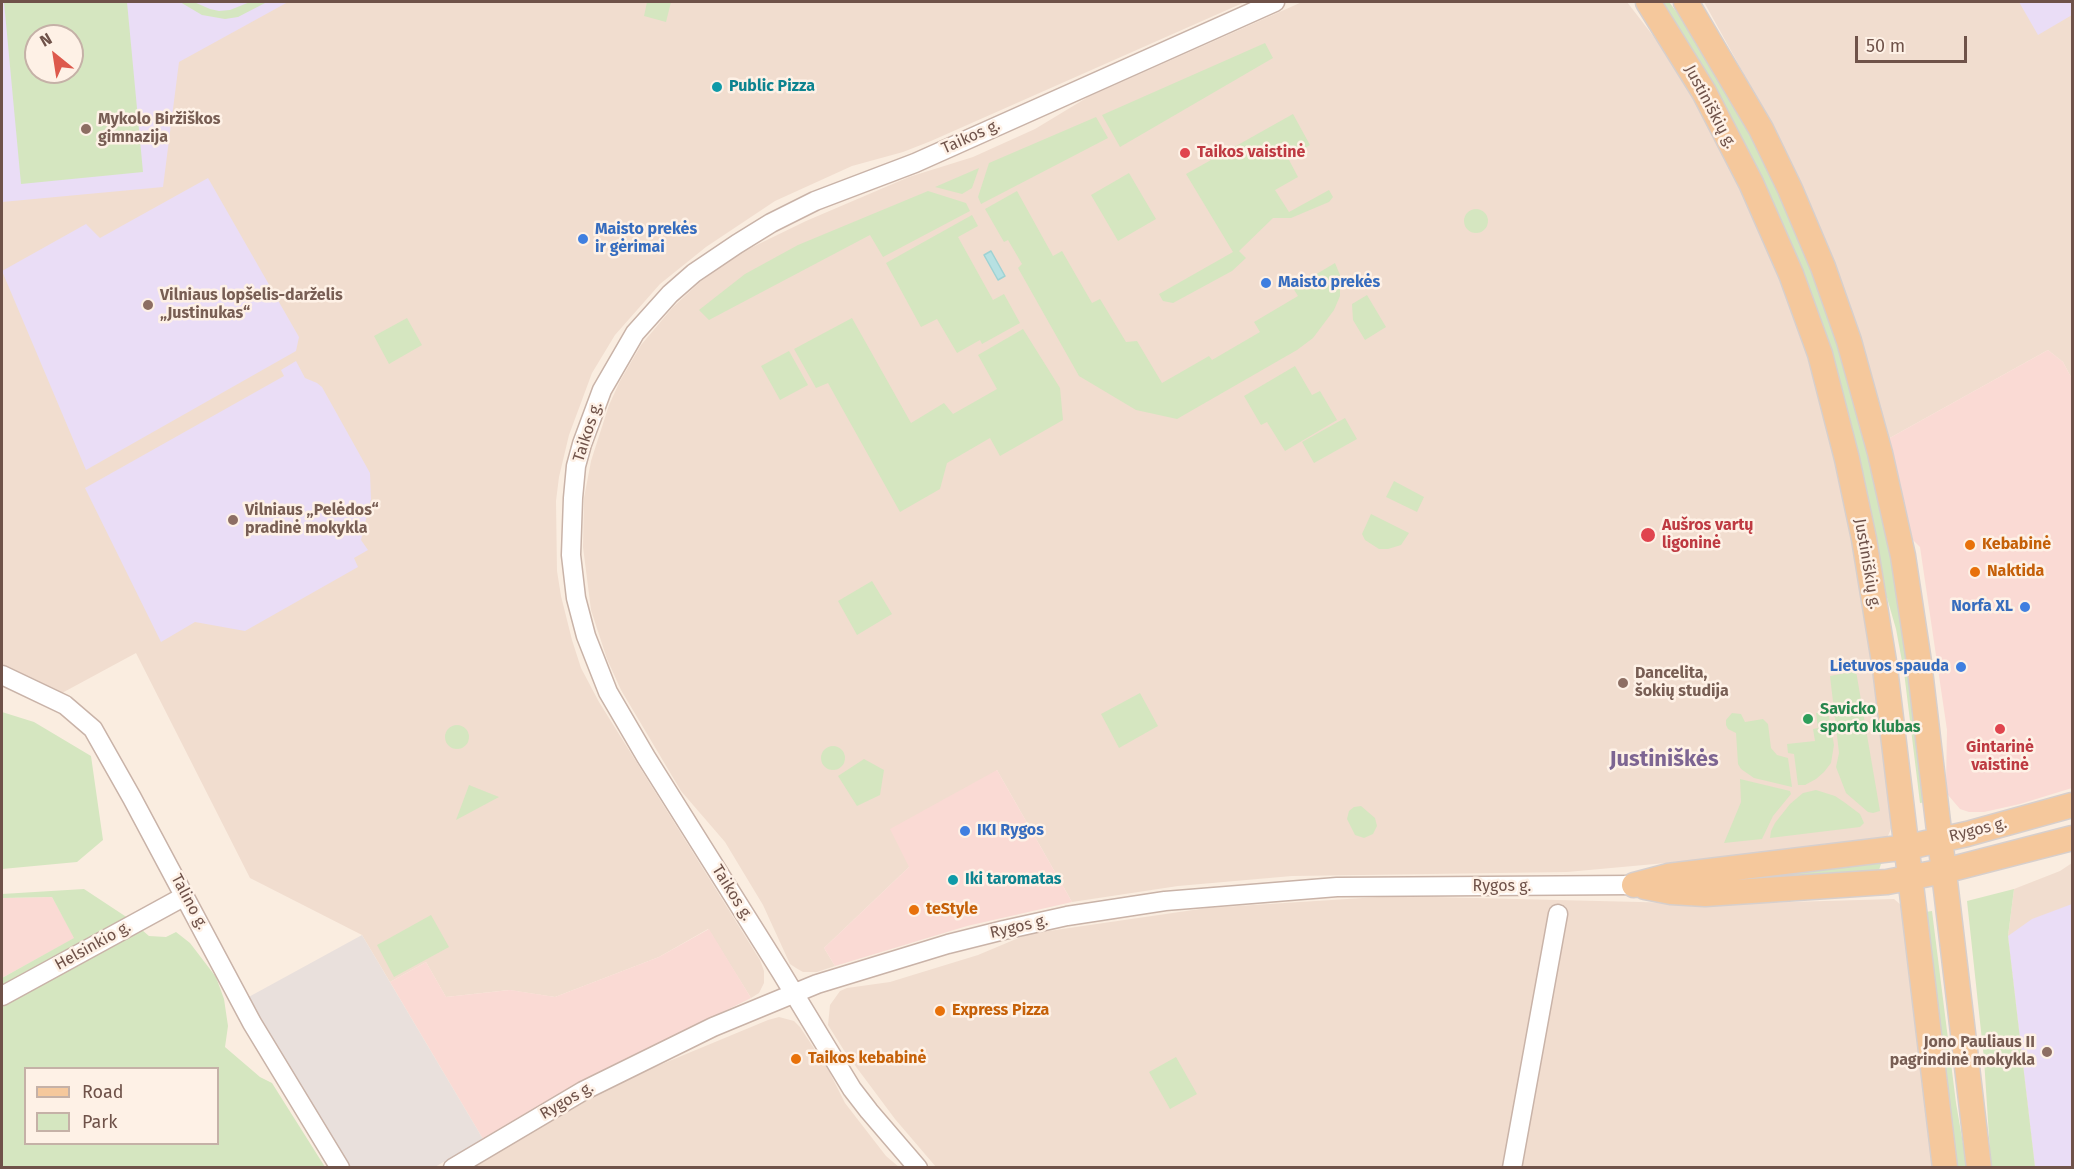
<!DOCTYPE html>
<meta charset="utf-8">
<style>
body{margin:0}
#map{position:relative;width:2074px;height:1169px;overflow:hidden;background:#faede0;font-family:"Fira Sans",sans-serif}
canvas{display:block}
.frame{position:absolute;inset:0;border:3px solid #6f5249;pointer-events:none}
.legend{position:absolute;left:24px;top:1067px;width:195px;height:78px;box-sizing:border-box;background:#fef1e6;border:2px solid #c5b1a7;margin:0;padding:8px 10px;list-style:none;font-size:18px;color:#6f5249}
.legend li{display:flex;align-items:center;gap:12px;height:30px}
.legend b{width:30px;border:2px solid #c5b1a7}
.north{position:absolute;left:24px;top:24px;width:60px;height:60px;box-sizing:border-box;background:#fef1e6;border:2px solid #c5b1a7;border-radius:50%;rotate:330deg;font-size:16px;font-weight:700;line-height:24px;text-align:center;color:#6f5249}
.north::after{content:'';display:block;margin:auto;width:21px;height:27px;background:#dd594c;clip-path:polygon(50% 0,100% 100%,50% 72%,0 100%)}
.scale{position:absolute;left:1855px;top:36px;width:112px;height:27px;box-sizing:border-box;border:3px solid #6f5249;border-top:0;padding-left:8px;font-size:18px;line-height:21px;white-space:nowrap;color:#6f5249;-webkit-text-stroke:4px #fef1e6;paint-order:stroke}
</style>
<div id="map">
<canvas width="2074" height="1169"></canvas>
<div class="frame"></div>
<ul class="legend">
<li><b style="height:8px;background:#f5c89c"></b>Road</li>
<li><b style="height:16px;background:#d5e6c0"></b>Park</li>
</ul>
<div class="north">N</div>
<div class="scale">50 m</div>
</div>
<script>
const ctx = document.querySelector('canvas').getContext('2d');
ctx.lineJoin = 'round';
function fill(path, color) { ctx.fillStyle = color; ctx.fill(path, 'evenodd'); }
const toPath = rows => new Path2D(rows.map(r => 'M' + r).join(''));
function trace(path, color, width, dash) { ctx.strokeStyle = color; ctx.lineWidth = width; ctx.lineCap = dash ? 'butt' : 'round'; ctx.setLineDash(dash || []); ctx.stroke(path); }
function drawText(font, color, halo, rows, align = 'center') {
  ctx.font = font + ' "Fira Sans",sans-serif'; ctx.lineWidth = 5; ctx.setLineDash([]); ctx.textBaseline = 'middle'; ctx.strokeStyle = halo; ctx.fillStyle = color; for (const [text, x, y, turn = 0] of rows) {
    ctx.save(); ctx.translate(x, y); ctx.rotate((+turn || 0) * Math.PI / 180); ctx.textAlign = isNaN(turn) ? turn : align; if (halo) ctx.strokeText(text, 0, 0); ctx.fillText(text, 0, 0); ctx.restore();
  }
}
fill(toPath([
 [2,2,1245,2,931,141,903,152,852,166,775,201,706,247,660,284,615,335,592,373,569,435,559,477,556,501,557,571,561,596,572,640,581,668,599,702,760,960,764,971,764,983,759,993,751,998,708,929,659,957,555,997,509,990,446,997,426,962,390,982,362,935,250,878,136,653,62,693,2,664],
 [36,36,72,36,72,72,36,72],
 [1302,2,1627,2,1684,76,1734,171,1783,281,1818,381,1858,557,1894,807,1891,829,1887,838,1875,844,1567,872,1292,876,1178,886,1072,902,997,770,909,867,824,948,835,966,817,972,803,972,796,968,790,964,763,905,725,842,681,791,621,690,607,659,591,610,583,547,584,498,591,461,609,405,620,381,641,345,673,307,700,282,734,256,806,221,909,177,973,157,1035,129,1088,97],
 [1704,2,2072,2,2072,379,2063,362,2048,350,1888,439,1867,359,1848,302,1772,125],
 [2072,863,2072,1167,2035,1167,2008,936,2014,889,2060,871],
 [1394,896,1721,904,1894,899,1901,905,1906,917,1937,1167,936,1167,895,1119,845,1052,828,1025,830,1005,840,991,847,988,890,982,978,955,1028,934,1207,908],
 [779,1017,794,1021,800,1027,829,1071,845,1103,886,1156,899,1167,469,1168,568,1108,626,1079,768,1020]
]), '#f1ddcf');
fill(toPath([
 [2048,350,2063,362,2072,379,2072,788,2020,804,1984,812,1969,812,1960,809,1948,795,1946,785,1947,730,1920,547,1911,538,1888,439],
 [997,770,1072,902,967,926,835,966,824,948,909,867,890,829],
 [52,897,75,938,2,978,2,898],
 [709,929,751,998,613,1066,483,1139,390,982,426,962,446,997,510,990,555,997,659,957]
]), '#fadad4');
fill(toPath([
 [362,935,483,1139,435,1167,348,1167,245,999]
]), '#e9e0dc');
fill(toPath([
 [2,2,288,2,179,62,163,187,2,202],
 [36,36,72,36,72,72,36,72],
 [2019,2,2072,2,2072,15,2038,35],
 [208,178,299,337,296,351,86,470,2,271,86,224,100,238],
 [296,361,305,378,317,383,322,387,370,473,371,499,361,540,368,550,354,558,358,567,245,631,195,622,161,642,85,488,284,376,281,370],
 [2072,904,2072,1167,2035,1167,2008,936,2032,919]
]), '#eaddf6');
fill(toPath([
 [4,2,127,2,143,172,21,184],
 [36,36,72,36,72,72,36,72],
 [180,2,194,2,210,9,219,11,230,10,250,2,267,2,238,17,225,19,202,15],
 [647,2,671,2,666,22,644,16],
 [1659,2,1669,2,1723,72,1779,183,1852,379,1903,611,1927,802,1920,803,1904,672,1896,629,1879,570,1830,357],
 [1265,43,1273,58,1120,147,1102,115],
 [1293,114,1310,145,1288,158,1298,177,1275,190,1289,212,1329,190,1333,197,1329,202,1291,218,1273,218,1239,251,1246,258,1232,271,1173,303,1163,301,1159,294,1233,252,1186,174],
 [1096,117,1108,138,981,204,978,197,989,163],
 [979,168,972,188,962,194,935,187],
 [1129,173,1156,219,1118,241,1091,195],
 [928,191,966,203,970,211,883,257,870,235,709,320,699,310,745,274,798,245],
 [1017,191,1053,256,1062,251,1092,303,1100,299,1126,342,1137,341,1162,383,1209,356,1212,360,1260,332,1254,322,1298,296,1293,288,1335,263,1340,275,1340,296,1334,310,1313,338,1297,350,1177,419,1136,410,1079,376,1018,268,1022,264,1008,240,1004,242,985,209],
 '1464 221a12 12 0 1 1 24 0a12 12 0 1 1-24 0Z',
 [972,215,978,226,958,237,993,300,1004,294,1020,323,982,344,980,340,957,353,937,319,921,327,886,263],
 [1367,295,1386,327,1365,340,1353,320,1352,304],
 [407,318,422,345,389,364,374,336],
 [852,318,911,423,944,403,953,414,997,389,978,355,1023,329,1060,388,1063,420,1000,456,990,438,947,463,940,489,900,512,828,383,816,388,794,349],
 [789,351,808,385,780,400,761,366],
 [1295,366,1312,395,1320,391,1337,420,1285,451,1267,422,1261,425,1244,396],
 [1345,418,1357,439,1314,463,1302,442],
 [1394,481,1424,497,1417,512,1386,497],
 [1371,514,1409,533,1401,545,1388,549,1379,549,1365,540,1362,534],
 [872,581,892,614,857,635,838,601],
 [1856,671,1880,811,1873,813,1868,812,1846,793,1836,767,1839,753,1830,676],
 [1140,693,1158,726,1119,748,1101,714],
 [1825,711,1826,716,1829,716,1834,745,1831,763,1824,772,1816,779,1805,785,1798,785,1794,754,1788,753,1787,744,1815,741,1813,729,1818,728,1816,713],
 [2,712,34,722,91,756,103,840,77,862,2,869],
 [1732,713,1741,714,1745,722,1763,719,1768,724,1771,748,1777,755,1788,758,1792,787,1754,778,1741,769,1738,764,1736,733,1728,729,1726,725,1726,720],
 '445 737a12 12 0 1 1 24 0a12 12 0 1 1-24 0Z',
 '821 758a12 12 0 1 1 24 0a12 12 0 1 1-24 0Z',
 [864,759,884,770,880,795,857,806,838,776],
 [1740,779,1790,791,1791,794,1773,816,1762,839,1724,843,1741,802],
 [469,785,499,797,456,820],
 [1816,790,1835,796,1844,802,1860,814,1864,823,1860,827,1770,838,1771,831,1775,823,1790,804,1803,793],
 [1361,806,1375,818,1377,826,1373,834,1364,838,1355,835,1347,819,1349,811,1354,807],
 [1880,862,1881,864,1879,870,1667,888],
 [84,889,128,918,149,936,166,937,176,932,190,943,216,977,224,999,228,1026,225,1047,260,1077,272,1083,325,1167,2,1167,2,978,74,938,52,897,2,898,2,894],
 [26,1068,218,1068,218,1144,26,1144],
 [2014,889,2008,936,2035,1167,1991,1167,1984,1059,1967,901],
 [1932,911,1956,1103,1967,1167,1955,1167,1925,912],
 [431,915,449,947,394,977,377,945],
 [1176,1057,1197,1094,1170,1109,1149,1072]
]), '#d5e6c0');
const water = toPath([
 [991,251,1005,276,998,280,984,255,991,251]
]);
fill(water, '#b7e1e2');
trace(water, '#9ed2d3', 1.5);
const minor = toPath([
 [2,675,65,705,93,729,132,798,252,1023,340,1168],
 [2,996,185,896],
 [453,1168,583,1091,713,1027,817,984,948,944,1004,930,1067,916,1165,901,1337,887,1634,885],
 [918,1168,869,1111,852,1089,781,972,646,757,608,692,586,636,576,598,571,555,573,498,576,466,582,444,602,390,635,333,670,294,694,273,737,244,771,223,815,201,915,163,1275,2],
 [1512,1168,1558,914]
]);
const major = toPath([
 [1648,2,1704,92,1751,183,1791,274,1820,354,1847,459,1864,539,1885,668,1945,1168],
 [1686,2,1761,129,1790,189,1823,267,1849,341,1880,453,1903,556,1919,662,1979,1168],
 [1634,885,1668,876,1908,847,1967,834,2072,805],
 [1645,887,1671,892,1705,894,1887,882,1944,871,2072,838]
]);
trace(minor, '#c9b3a8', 21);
trace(major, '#d7cfcc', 27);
trace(minor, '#fff', 18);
trace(major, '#f5c89c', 24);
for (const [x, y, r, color] of [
 [717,87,6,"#0f9aa8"],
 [86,129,6,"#8d6e63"],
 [1185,153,6,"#e0444e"],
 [583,239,6,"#3f7fe0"],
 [1266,283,6,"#3f7fe0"],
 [148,305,6,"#8d6e63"],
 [233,520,6,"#8d6e63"],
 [1648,535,8,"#e0444e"],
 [1970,545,6,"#e8710a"],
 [1975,572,6,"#e8710a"],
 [2025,607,6,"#3f7fe0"],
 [1961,667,6,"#3f7fe0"],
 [1623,683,6,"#8d6e63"],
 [1808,719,6,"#2e9e5b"],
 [2000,729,6,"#e0444e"],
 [965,831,6,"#3f7fe0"],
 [953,880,6,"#0f9aa8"],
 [914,910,6,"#e8710a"],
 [940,1011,6,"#e8710a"],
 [2047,1052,6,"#8d6e63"],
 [796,1059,6,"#e8710a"]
]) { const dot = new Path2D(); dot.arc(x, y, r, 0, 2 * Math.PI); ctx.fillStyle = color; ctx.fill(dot); trace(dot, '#fef1e6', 2); }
drawText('bold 16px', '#0d838f', '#fef1e6', [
 ["Public Pizza",729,87],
 ["Iki taromatas",965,880]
], 'left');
drawText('16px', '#6f5249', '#fef1e6', [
 ["Justiniškių g.",1710,107,62],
 ["Taikos g.",971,137,-24],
 ["Taikos g.",588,432,-72],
 ["Justiniškių g.",1867,564,80],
 ["Rygos g.",1978,830,-14],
 ["Rygos g.",1502,887],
 ["Taikos g.",732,893,58],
 ["Talino g.",189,902,62],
 ["Rygos g.",1019,927,-13],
 ["Helsinkio g.",93,946,-29],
 ["Rygos g.",567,1101,-30]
]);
drawText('bold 16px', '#785e54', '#fef1e6', [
 ["Mykolo Biržiškos",98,120],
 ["gimnazija",98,138],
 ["Vilniaus lopšelis-darželis",160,296],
 ["„Justinukas“",160,314],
 ["Vilniaus „Pelėdos“",245,511],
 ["pradinė mokykla",245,529],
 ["Dancelita,",1635,674],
 ["šokių studija",1635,692],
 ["Jono Pauliaus II",2035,1043,"right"],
 ["pagrindinė mokykla",2035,1061,"right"]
], 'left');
drawText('bold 16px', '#be3a42', '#fef1e6', [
 ["Taikos vaistinė",1197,153],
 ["Aušros vartų",1662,526],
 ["ligoninė",1662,544],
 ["Gintarinė",2000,748,"center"],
 ["vaistinė",2000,766,"center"]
], 'left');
drawText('bold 16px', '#366cbe', '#fef1e6', [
 ["Maisto prekės",595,230],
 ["ir gėrimai",595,248],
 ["Maisto prekės",1278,283],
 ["Norfa XL",2013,607,"right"],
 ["Lietuvos spauda",1949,667,"right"],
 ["IKI Rygos",977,831]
], 'left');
drawText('bold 16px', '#c56008', '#fef1e6', [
 ["Kebabinė",1982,545],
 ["Naktida",1987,572],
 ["teStyle",926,910],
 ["Express Pizza",952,1011],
 ["Taikos kebabinė",808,1059]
], 'left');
drawText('bold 16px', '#27864d', '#fef1e6', [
 ["Savicko",1820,710],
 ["sporto klubas",1820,728]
], 'left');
drawText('bold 22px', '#7d6592', '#fef1e6', [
 ["Justiniškės",1664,760]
]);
</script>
